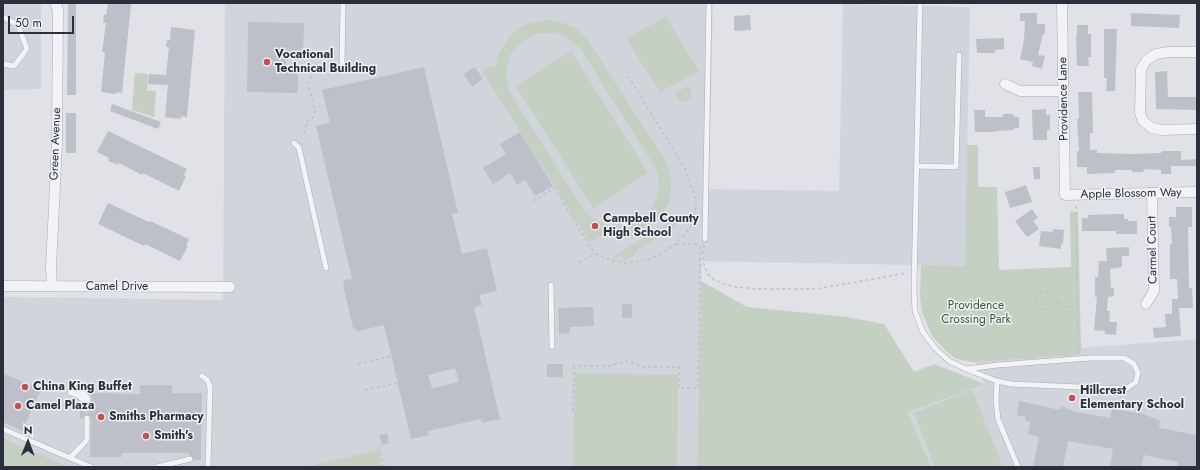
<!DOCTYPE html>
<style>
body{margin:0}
#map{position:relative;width:1200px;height:470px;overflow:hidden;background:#e0e2e7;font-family:Jost,sans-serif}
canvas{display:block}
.frame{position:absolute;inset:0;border:4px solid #2a2e3d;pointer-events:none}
.north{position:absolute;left:8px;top:422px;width:40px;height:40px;-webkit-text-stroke:3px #eff1f5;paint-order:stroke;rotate:1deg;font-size:11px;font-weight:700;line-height:16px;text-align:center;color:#2a2e3d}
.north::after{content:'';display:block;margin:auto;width:14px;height:18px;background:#2a2e3d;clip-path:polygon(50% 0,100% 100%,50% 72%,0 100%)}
.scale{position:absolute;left:8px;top:16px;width:66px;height:18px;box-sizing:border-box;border:2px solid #2a2e3d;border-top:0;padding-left:5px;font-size:12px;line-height:14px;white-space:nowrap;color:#2a2e3d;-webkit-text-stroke:3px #eff1f5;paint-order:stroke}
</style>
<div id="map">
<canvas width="1200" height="470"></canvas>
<div class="frame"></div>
<div class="north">N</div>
<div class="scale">50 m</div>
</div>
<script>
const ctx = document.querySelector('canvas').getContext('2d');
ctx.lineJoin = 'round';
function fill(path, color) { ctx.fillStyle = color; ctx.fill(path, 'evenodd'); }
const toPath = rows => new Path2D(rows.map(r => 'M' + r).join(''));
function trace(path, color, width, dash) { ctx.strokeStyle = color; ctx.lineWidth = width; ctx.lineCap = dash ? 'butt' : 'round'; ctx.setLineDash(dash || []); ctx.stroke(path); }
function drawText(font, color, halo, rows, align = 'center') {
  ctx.font = font + ' Jost,sans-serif'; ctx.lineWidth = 3; ctx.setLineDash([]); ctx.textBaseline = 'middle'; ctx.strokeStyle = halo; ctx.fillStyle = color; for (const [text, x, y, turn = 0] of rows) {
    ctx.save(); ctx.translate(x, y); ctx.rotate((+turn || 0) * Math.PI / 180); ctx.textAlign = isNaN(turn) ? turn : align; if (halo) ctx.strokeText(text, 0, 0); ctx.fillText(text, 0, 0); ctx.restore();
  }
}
fill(toPath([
 [3,3,41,3,41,89,3,90],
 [225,3,713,3,709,189,839,191,843,4,970,7,965,266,702,261,697,467,69,467,3,438,3,297,223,300],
 [1197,339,1197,467,931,467,908,412,984,384,975,362,1080,355,1081,348]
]), '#d2d4dc');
fill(toPath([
 [666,17,699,71,660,92,626,38],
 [544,20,555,21,566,24,577,29,587,39,665,160,669,170,671,179,671,191,669,201,665,210,645,231,634,236,621,239,609,238,600,236,590,242,482,71,492,65,495,68,499,53,510,36,519,28,531,23],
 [539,33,555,33,565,37,580,48,655,167,658,176,659,186,657,196,653,206,646,214,637,221,628,225,618,226,606,225,596,220,589,215,583,209,511,94,507,83,506,74,508,62,511,53,520,44,528,38],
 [571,51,648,173,593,208,516,86],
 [135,73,148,74,147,90,139,90,156,91,154,117,132,110],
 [688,86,692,93,691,98,683,102,679,101,675,93],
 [967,145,978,145,978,187,997,187,999,270,1071,267,1070,212,1078,212,1081,348,1080,355,975,362,965,361,955,358,947,352,932,336,922,312,920,297,921,265,965,266],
 [676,215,680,221,686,217,687,219,634,252,635,255,625,261,621,255,614,259,613,257,666,224,665,222],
 [701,281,747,307,847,317,884,324,914,372,934,364,985,384,908,412,931,467,697,467],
 [575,373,678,375,677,467,573,467],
 [972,390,1003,467,935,467,914,413],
 [3,438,69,467,3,467],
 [378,450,382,467,305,467]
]), '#c3d0c2');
fill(toPath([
 [68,3,76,3,76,95,67,95],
 [108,3,131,4,122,93,117,92,116,94,101,92,105,53,102,52,106,23,103,23,104,15,106,15],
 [1020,13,1037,13,1037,24,1045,24,1045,34,1043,34,1038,55,1045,56,1042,69,1032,66,1033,62,1020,59,1024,40,1025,21,1020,21],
 [1131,13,1180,15,1179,28,1131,26],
 [750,15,751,30,734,31,734,16],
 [248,22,304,23,303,54,286,54,286,70,298,70,298,93,247,92],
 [1077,25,1088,25,1088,34,1091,34,1091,57,1088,57,1089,66,1077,66,1076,35,1077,35],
 [171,27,195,30,187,117,181,116,181,119,165,117,168,85,148,84,149,74,166,75,169,47,166,47,167,40,170,40],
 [1104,29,1117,29,1115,91,1106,91,1107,78,1104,78],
 [1004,38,1004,49,995,50,995,53,977,53,976,39],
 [424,67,458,213,452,214,462,254,487,248,497,291,479,295,482,305,474,307,500,419,482,423,481,419,428,431,429,435,411,439,384,325,358,331,353,328,343,285,345,280,352,279,316,126,330,123,322,90],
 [455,368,459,382,432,388,428,375],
 [475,67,483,79,472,87,464,74],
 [1167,71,1168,97,1197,97,1197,110,1156,109,1155,72],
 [1078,92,1092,92,1093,133,1090,133,1090,150,1097,150,1097,153,1133,154,1161,153,1162,151,1181,151,1181,160,1197,159,1197,166,1171,166,1171,174,1161,174,1161,170,1144,169,1143,172,1132,172,1132,170,1115,170,1115,173,1087,174,1087,167,1077,167,1077,151,1079,151,1077,119,1079,119],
 [112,104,161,122,158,129,110,111],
 [1046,109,1046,115,1050,115,1050,130,1047,130,1047,140,1033,140,1032,110],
 [974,110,985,110,985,117,1003,117,1003,114,1013,114,1014,117,1019,117,1019,128,1014,128,1014,130,995,131,995,132,975,132],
 [66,113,76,113,76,153,66,153],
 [108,131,187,169,184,175,186,176,179,191,143,173,142,175,119,163,118,165,108,161,109,158,97,152],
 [520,132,553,186,535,196,525,180,517,185,510,173,493,184,483,168,506,154,500,144],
 [1033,167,1040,167,1040,179,1034,179],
 [1026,185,1032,202,1010,208,1005,192],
 [108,203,149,222,150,221,189,239,186,245,188,246,180,261,145,244,144,246,98,224],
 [1176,207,1192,207,1192,227,1188,227,1189,288,1192,288,1193,308,1179,308,1181,336,1154,338,1153,328,1166,327,1165,314,1172,314,1172,299,1178,299,1177,279,1170,279,1170,244,1172,244,1171,227,1169,227,1169,217,1176,217],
 [1032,209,1038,218,1033,221,1039,229,1027,237,1015,221],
 [1116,214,1124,214,1124,219,1128,219,1128,221,1137,221,1137,234,1116,234,1116,231,1082,231,1082,218,1088,218,1088,215],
 [1053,229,1064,230,1063,244,1061,243,1061,249,1039,246,1041,231,1053,232],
 [1129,247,1129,256,1122,256,1122,267,1110,269,1111,288,1114,288,1114,296,1108,297,1107,311,1110,311,1109,322,1117,322,1116,335,1105,334,1105,331,1094,330,1097,297,1095,297,1095,277,1098,277,1099,261,1107,261,1106,248],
 [622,304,632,304,632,318,622,318],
 [593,307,594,326,570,327,570,333,559,334,558,308],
 [547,364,563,364,563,377,547,377],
 [3,373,41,390,22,431,3,422],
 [140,385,172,385,172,393,202,393,201,460,194,460,193,457,189,455,188,453,122,453,122,457,90,457,91,418,89,415,87,414,84,416,83,419,80,418,80,409,84,413,88,413,90,411,92,398,90,393,140,394],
 [1019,401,1060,410,1061,406,1076,412,1110,418,1112,408,1137,413,1137,411,1160,421,1159,428,1197,435,1197,467,1177,467,1178,462,1144,455,1141,467,1110,467,1113,449,1068,441,1063,467,1033,467,1039,437,1028,434,1030,422,1025,421,1026,417,1017,415],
 [387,433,389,443,382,445,379,435]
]), '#bdc0c9');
const service = toPath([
 [920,3,914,289,915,311,923,332,935,348,949,361,966,369,997,381,1011,384,1126,389,1136,382,1138,373,1134,364,1124,358,1090,358,998,365,966,369],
 [3,17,18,25,27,49,14,66,3,64],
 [342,66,343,3],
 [294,143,299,148,326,268],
 [918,166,956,167,959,55],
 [705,239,709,3],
 [551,285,552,347],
 [202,376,208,381,210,388,208,467],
 [997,381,996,401,998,419,1018,467],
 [70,393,76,391,84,394,88,398,87,409],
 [71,393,79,396,84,401,84,409],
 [3,429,91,467],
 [70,458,87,440,87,418],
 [157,467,190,459]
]);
const minor = toPath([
 [1062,3,1065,195,1197,192],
 [1197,52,1169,52,1156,54,1147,60,1141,69,1140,113,1143,121,1152,128,1161,130,1197,129],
 [1005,84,1020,91,1064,91],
 [3,286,230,287],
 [52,286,51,268,57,143,58,10,55,3],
 [1146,304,1154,291,1152,193]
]);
trace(service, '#a9acb4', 6);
trace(minor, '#a9acb4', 11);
trace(toPath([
 [304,133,308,120,312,119,315,112,308,83,314,71,320,71],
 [533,201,554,188,595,254],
 [1076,206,1078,349,1080,352],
 [676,244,700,244],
 [704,245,703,253,704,266,708,274,714,280,734,287,759,289,816,289,907,273],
 [579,262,595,254,614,261,625,263,647,260,657,256,675,244,686,233,692,224,695,214,696,200,694,193,690,186,685,169,627,74],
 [1057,302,1054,306,1044,310,1040,309,1037,306,1036,295,1039,290,1048,292,1061,304,1067,307,1078,308],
 [358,364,391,356],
 [574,364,574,366,610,366,627,361,642,367,679,367,679,388,698,388,700,245],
 [365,390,398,383],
 [573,411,574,366],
 [378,447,384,467]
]), '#bec0c6', 1.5, [3, 3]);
trace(service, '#f2f3f6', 5);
trace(minor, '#f2f3f6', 10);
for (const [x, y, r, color] of [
 [267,62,4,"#c05153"],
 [595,226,4,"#c05153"],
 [25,387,4,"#c05153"],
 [1072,398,4,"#c05153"],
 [18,406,4,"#c05153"],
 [101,417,4,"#c05153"],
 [146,436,4,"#c05153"]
]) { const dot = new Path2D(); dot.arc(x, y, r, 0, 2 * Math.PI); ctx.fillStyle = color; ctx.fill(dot); trace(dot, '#eff1f5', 1.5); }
drawText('bold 12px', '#2a2e3d', '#eff1f5', [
 ["Vocational",275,55],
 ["Technical Building",275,69],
 ["Campbell County",603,219],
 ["High School",603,233],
 ["China King Buffet",33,387],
 ["Hillcrest",1080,391],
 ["Elementary School",1080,405],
 ["Camel Plaza",26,406],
 ["Smiths Pharmacy",109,417],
 ["Smith's",154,436]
], 'left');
drawText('12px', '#2a2e3d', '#eff1f5', [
 ["Providence Lane",1064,99,-91],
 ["Green Avenue",56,144,-88],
 ["Apple Blossom Way",1131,194,-1],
 ["Carmel Court",1153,250,-91],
 ["Camel Drive",117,287]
]);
drawText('12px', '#3b5739', '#eff1f5', [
 ["Providence",976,306],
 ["Crossing Park",976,320]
]);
</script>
